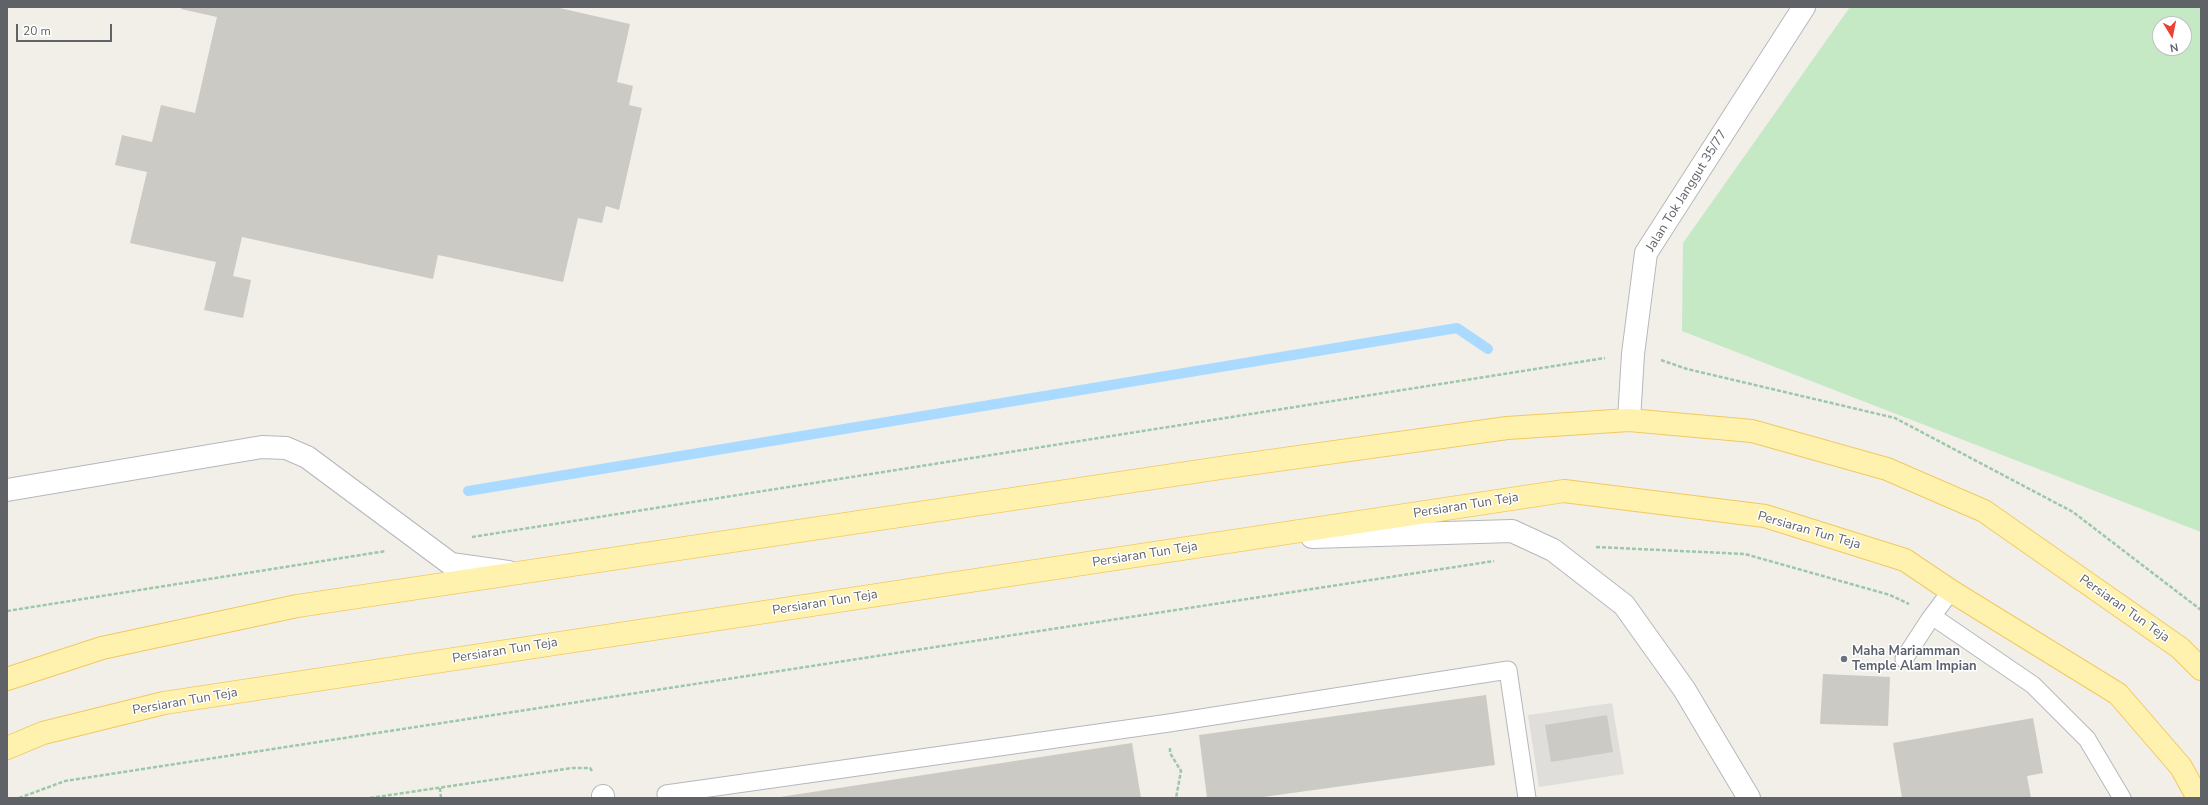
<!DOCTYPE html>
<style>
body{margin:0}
#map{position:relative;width:2208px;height:805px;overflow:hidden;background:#f1efe8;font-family:"Nunito Sans",sans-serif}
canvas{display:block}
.frame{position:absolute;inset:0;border:8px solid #5f6368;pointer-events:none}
.north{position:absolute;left:2152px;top:16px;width:40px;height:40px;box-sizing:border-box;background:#fff;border:1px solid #bfc1c3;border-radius:50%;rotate:170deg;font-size:11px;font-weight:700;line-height:16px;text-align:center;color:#5f6368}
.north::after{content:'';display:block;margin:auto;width:14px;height:18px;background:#ea4335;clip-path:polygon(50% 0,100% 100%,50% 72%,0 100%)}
.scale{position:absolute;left:16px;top:24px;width:96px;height:18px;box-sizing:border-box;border:2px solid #5f6368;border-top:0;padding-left:5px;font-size:12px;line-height:14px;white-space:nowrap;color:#5f6368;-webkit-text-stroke:3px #fff;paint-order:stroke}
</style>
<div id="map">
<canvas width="2208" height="805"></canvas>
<div class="frame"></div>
<div class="north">N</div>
<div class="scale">20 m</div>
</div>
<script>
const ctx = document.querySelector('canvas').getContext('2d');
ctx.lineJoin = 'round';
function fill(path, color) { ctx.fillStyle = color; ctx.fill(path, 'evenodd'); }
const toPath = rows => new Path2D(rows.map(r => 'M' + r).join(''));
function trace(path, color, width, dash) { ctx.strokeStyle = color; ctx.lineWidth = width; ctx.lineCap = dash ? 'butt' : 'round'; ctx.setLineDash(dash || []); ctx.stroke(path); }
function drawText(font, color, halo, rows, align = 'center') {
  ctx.font = font + ' "Nunito Sans",sans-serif'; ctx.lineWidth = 3; ctx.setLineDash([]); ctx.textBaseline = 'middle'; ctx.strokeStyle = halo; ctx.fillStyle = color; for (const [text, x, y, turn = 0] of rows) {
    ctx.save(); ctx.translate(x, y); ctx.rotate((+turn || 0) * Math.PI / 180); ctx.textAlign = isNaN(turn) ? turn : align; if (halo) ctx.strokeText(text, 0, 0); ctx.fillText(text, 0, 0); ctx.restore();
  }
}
fill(toPath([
 [1612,703,1624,774,1539,787,1528,715]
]), '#e0deda');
fill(toPath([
 [1850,7,2201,7,2201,532,1682,331,1683,243],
 [2160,24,2184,24,2184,48,2160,48]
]), '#c5e8c5');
trace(toPath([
 [468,491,1457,328,1488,349]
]), '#aadaff', 10);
fill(toPath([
 [182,7,555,7,630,24,617,82,633,86,629,105,642,108,619,210,606,206,602,223,578,218,563,282,438,255,433,279,242,237,233,276,251,280,243,318,204,310,216,262,130,243,147,172,115,165,122,135,152,142,161,105,195,113,217,17,181,9],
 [1823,674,1890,677,1888,726,1820,724],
 [1486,695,1495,765,1256,798,1207,798,1199,735],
 [1607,715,1613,752,1551,762,1545,725],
 [2033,718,2043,773,2027,776,2031,798,1902,798,1893,743],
 [1132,743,1141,798,780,798,780,797]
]), '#cccac5');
const service = toPath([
 [1932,616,2033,685,2087,739,2122,798],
 [1904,659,1930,619,1951,591],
 [667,798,666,794,1169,723,1508,670,1527,798]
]);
const minor = toPath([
 [1629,420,1633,354,1646,253,1804,7],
 [7,490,262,447,286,448,307,457,451,564,508,572],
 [1312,537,1512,531,1553,550,1624,605,1684,689,1749,798],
 [603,796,603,798]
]);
const primary = toPath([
 [7,679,102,648,297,606,1227,467,1507,428,1629,420,1752,431,1887,469,1984,511,2180,648,2201,669],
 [7,748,43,733,164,703,1564,491,1765,516,1905,560,1951,591,2118,694,2181,767,2198,798]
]);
trace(service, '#b5b8bc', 19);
trace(minor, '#b5b8bc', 24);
trace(primary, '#f2c960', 24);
trace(toPath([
 [1661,360,1687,369,1895,418,2073,512,2201,610],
 [472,537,1605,358],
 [1596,547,1745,554,1890,595,1909,604],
 [7,611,386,551],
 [1170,748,1170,753,1181,771,1176,798],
 [440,788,441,798],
 [19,798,65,781,1494,561],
 [370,798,572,768,590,768,592,771]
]), '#9cc7a9', 2.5, [4, 2]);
trace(service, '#fff', 17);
trace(minor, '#fff', 22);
trace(primary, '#fff2af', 22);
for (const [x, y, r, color] of [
 [1844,659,4,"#6b7280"]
]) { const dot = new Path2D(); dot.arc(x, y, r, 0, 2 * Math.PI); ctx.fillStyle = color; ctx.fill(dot); trace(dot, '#fff', 1.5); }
drawText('13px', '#5f6368', '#fff', [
 ["Jalan Tok Janggut 35/77",1687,191,-58],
 ["Persiaran Tun Teja",1466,506,-9],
 ["Persiaran Tun Teja",1809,531,16],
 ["Persiaran Tun Teja",1145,555,-9],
 ["Persiaran Tun Teja",825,603,-9],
 ["Persiaran Tun Teja",2124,609,35],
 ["Persiaran Tun Teja",505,651,-9],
 ["Persiaran Tun Teja",185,702,-10]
]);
drawText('bold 13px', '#5b616d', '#fff', [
 ["Maha Mariamman",1852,652],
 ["Temple Alam Impian",1852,667]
], 'left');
</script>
